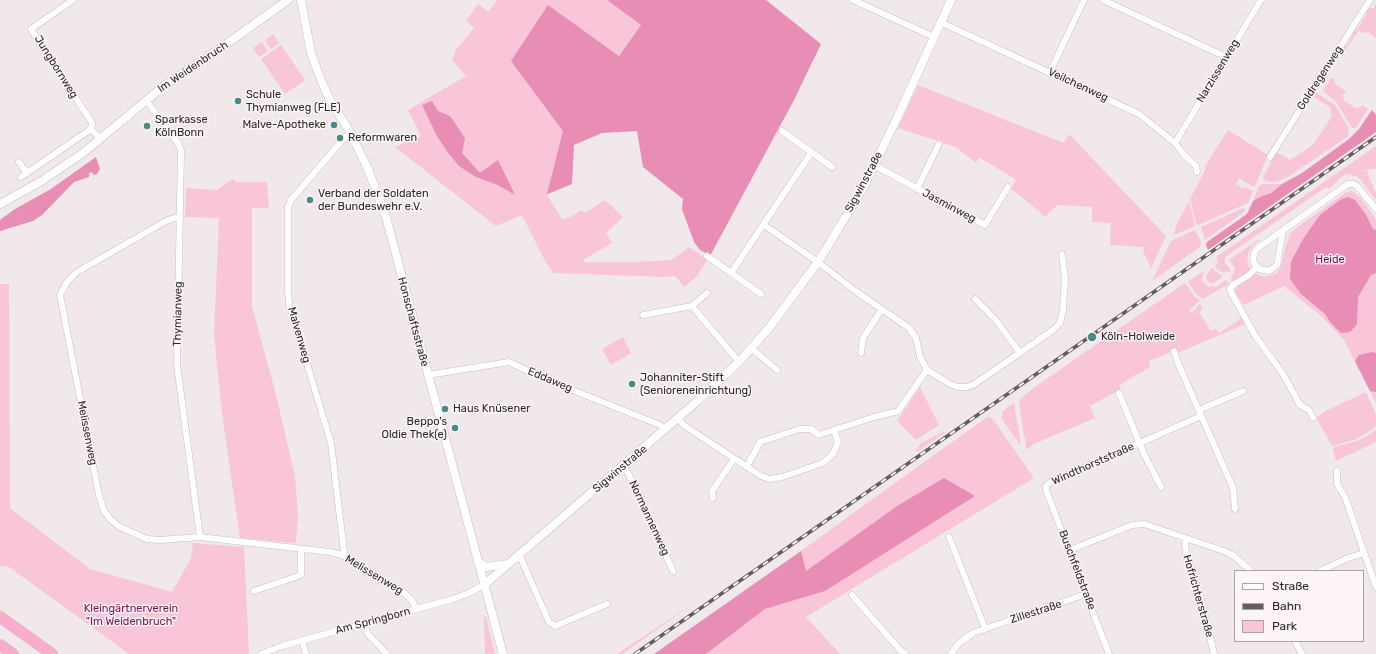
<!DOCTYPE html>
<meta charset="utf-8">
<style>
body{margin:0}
#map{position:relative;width:1376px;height:654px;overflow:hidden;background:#f0e8eb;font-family:Rubik,sans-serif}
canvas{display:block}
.legend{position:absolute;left:1234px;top:570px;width:130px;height:72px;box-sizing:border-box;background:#fdf5f8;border:1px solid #a9a3a5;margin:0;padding:5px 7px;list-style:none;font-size:12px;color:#2b2729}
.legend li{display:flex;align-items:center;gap:8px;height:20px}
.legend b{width:20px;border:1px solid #a9a3a5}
</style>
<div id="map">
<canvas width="1376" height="654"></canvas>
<ul class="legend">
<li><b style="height:5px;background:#fff"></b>Straße</li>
<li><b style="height:5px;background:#625d5f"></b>Bahn</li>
<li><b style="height:11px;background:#f8c5d9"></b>Park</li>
</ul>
</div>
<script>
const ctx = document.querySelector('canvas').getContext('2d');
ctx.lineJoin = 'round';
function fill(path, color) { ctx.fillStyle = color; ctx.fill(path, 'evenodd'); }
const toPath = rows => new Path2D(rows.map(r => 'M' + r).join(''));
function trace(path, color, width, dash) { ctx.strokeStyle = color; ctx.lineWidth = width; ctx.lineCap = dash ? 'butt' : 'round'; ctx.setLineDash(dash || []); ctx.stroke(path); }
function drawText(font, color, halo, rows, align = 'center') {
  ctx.font = font + ' Rubik,sans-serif'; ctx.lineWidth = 3; ctx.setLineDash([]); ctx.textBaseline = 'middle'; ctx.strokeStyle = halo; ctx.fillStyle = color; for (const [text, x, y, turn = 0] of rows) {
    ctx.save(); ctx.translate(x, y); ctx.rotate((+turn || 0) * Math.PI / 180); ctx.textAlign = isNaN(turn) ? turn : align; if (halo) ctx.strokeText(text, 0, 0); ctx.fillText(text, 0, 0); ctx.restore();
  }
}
fill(toPath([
 [497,0,607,0,641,25,619,56,548,5,563,131,572,184,547,195,562,219,569,218,581,210,585,213,605,200,623,217,606,233,612,243,583,260,584,262,635,262,672,260,689,247,707,260,697,276,684,287,675,276,665,277,553,273,544,259,522,215,496,226,395,147,421,136,408,110,466,76,452,60,456,50,474,28,466,21,478,4,488,12],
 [1376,4,1376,38,1368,32,1363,33,1359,30,1345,51,1341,51,1344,46,1346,47,1353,36,1351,35,1354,30,1356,31,1367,14,1365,12,1369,7,1373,9],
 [273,34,279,43,271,49,265,40],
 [262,42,268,51,259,57,253,48],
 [281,45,305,80,285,94,261,59],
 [1331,78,1334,79,1335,84,1346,91,1343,96,1344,101,1356,108,1361,107,1362,105,1368,109,1356,128,1352,128,1337,103,1323,91],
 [918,85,1064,143,1069,134,1166,236,1151,268,1143,251,1144,247,1110,245,1111,223,1092,222,1092,207,1057,205,1045,217,1029,203,1011,189,1016,180,979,157,976,163,956,147,898,128],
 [1315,92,1335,105,1348,127,1349,132,1347,137,1286,178,1275,182,1266,181,1263,178,1276,152,1290,160,1313,145,1332,116,1330,107,1312,96],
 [1228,130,1268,155,1255,186,1253,187,1239,178,1236,184,1244,189,1245,187,1253,191,1248,203,1198,225,1196,223,1190,199,1205,170,1205,166],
 [1376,146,1376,169,1365,170,1368,172,1370,181,1373,184,1373,188,1376,192,1376,200,1361,180,1357,176,1347,174,1341,177,1329,189,1326,187,1225,257,1225,263,1231,271,1229,272,1226,271,1223,273,1215,267,1218,262,1216,257],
 [233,179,236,182,267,182,269,208,252,208,252,306,275,391,295,476,298,514,296,543,240,538,222,414,214,334,219,218,185,217,186,188,217,190],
 [1263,184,1282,184,1270,193,1260,197,1253,201,1259,186],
 [1350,191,1354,192,1362,200,1376,219,1376,403,1344,340,1320,315,1284,286,1244,305,1236,294,1235,291,1238,285,1255,274,1264,277,1276,274,1281,267,1286,245,1291,233,1295,229,1345,193],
 [1189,201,1195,226,1174,235,1176,226],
 [1244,208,1245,210,1243,213,1205,240,1201,227],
 [1195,230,1201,242,1200,247,1152,281,1171,241],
 [1259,239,1260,240,1253,245,1249,252,1247,260,1250,269,1247,273,1233,281,1230,277,1234,274,1235,268,1229,260],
 [1212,268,1222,276,1222,277,1214,283,1211,283,1207,281,1206,276],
 [1204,271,1202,280,1207,286,1216,287,1226,280,1229,284,1203,299,1196,294,1188,282],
 [1185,283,1194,296,1200,301,1189,310,1192,314,1197,307,1200,304,1203,309,1199,312,1211,331,1216,329,1219,333,1241,319,1239,314,1245,324,1178,353,1176,350,1149,361,1150,367,1119,385,1121,389,1090,406,1095,418,1034,444,1026,450,1025,436,1024,438,1019,400,1032,389],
 [0,284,9,284,10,508,90,569,172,592,191,558,193,543,244,547,249,654,129,654,9,567,0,566],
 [623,337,631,353,611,365,602,349],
 [920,387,939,425,916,440,897,421],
 [1366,392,1376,415,1376,427,1356,439,1332,446,1316,417,1322,414,1322,413],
 [1014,403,1021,444,1020,445,1001,418,1003,411],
 [989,416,995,422,1034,478,806,617,840,654,706,654,765,609,825,591,897,506,805,572,801,551,924,462],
 [1376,430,1376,442,1336,461,1333,449,1334,447,1357,441,1368,436],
 [943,432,946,432,917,452,916,450,921,443],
 [699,600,622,654,617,654],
 [484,617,486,617,495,654,485,654]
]), '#f8c5d9');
fill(toPath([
 [607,0,766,0,821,44,794,100,710,256,699,249,694,242,682,209,683,199,643,167,637,131,602,133,574,145,572,184,547,194,563,131,511,61,548,5,619,56,641,25],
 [432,101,438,111,450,116,465,138,462,153,480,173,498,160,515,195,498,185,476,177,459,166,449,154,437,136,422,105],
 [1372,110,1376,115,1376,132,1208,250,1206,245,1207,242,1247,214,1253,201,1260,197,1271,193,1282,184,1302,173,1349,139,1359,129],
 [96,157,100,169,97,174,94,175,92,172,89,173,89,177,74,182,42,215,33,221,0,231,0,220,15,209,51,189],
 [1348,197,1355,200,1366,215,1373,229,1376,230,1376,273,1371,275,1358,297,1357,324,1350,332,1341,333,1330,322,1325,314,1301,294,1290,279,1291,262,1303,239,1320,215,1340,200],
 [1372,352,1376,353,1376,392,1370,391,1355,361,1359,355],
 [944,478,975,496,825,591,765,609,706,654,654,654,801,551,806,571,897,506]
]), '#e88db4');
const minor = toPath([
 [73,0,31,29,92,123,91,129],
 [853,0,934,37],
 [1103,0,1226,57],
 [940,22,1139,114,1175,143,1184,155,1196,166,1197,172],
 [1050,72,1084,0],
 [146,100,178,143,181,150,177,365,200,537],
 [91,129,101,139],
 [782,131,832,167],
 [1175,143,1261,0],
 [1270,157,1370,0],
 [19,162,27,173],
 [874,165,985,225,1008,187],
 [21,177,91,129],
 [917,189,939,144],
 [180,218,174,218,166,221,77,272,67,282,60,295,99,496,104,511,110,519,118,526,147,539,160,540,200,537,330,552,342,555,403,592,412,600,416,609],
 [764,225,818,262,854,290,909,328,916,338,920,357,927,370,950,384,958,387,967,387,973,385,1053,330,1060,323,1063,310,1065,278,1062,254],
 [1283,230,1277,265,1272,269,1268,271,1259,269,1254,263,1253,259,1255,251,1258,248,1348,184,1353,184,1357,186,1376,209],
 [707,256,761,294],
 [1257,267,1249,275,1233,285,1230,289,1231,292,1256,337,1283,374,1300,405,1309,410,1313,418],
 [731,273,811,153],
 [975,299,995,319,1020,353],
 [692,306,707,293],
 [643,315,692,306,739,362],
 [751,348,777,370],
 [1174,351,1178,363,1233,488,1235,509],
 [861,353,863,338,882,309],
 [428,375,509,362,545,379,660,425,665,430],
 [1119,393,1144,454,1161,487],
 [1199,410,1243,391],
 [678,419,685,426,761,476,769,479,782,477,823,463,833,454,838,442,834,430,874,417,898,411,927,370],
 [623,466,628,473,673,571],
 [747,466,760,442,800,429,811,429,819,435,834,430],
 [1337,471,1337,484,1345,497,1376,587],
 [713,498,712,491,734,459],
 [949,537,985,628],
 [1186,538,1185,543,1186,554,1200,595,1214,654],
 [1070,550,1132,525,1144,524,1224,551,1234,556,1251,571],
 [519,554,549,622,555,626,607,604],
 [342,555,344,552,331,443,289,304,288,291,288,207,291,200,345,137,351,134],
 [1320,571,1348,558,1364,553],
 [254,591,301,575,301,549],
 [852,595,901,651,905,654],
 [364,623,368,634,387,654],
 [302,640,306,654],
 [1295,641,1302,654],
 [261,654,282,646,453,599,469,593,484,585],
 [951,654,959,643,973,633,1086,594],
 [1109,654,1046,490,1046,486,1049,483,1201,416]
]);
const tertiary = toPath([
 [301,0,311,53,319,75,328,96,351,134,368,169,386,217,503,654],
 [0,204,40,182,83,153,165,85,225,45,288,0],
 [478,562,486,567,508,564],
 [484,585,694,404,739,362,769,328,818,262,863,188,898,116,951,0]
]);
const motorway = toPath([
 [0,617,52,654],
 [0,645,13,654]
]);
trace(minor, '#c7bfc2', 7);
trace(tertiary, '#c7bfc2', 9);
trace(motorway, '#c8c7c7', 12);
trace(minor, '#fff', 6);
trace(tertiary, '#fff', 8);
trace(motorway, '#f9adcc', 11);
const rail = toPath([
 [635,654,1376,137]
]);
trace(rail, '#625d5f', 3.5);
trace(rail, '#fdf5f8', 2, [6]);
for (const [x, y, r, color] of [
 [238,101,4,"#458c87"],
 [334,125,4,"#458c87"],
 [147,126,4,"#458c87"],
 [340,138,4,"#458c87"],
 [310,200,4,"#458c87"],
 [1092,337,5,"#458c87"],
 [632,384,4,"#458c87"],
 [445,409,4,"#458c87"],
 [455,428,4,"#458c87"]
]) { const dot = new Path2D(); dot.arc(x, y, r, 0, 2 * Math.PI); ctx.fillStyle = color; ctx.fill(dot); trace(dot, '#fdf5f8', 1.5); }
drawText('11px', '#2b2729', '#fdf5f8', [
 ["Jungbornweg",56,67,58],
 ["Im Weidenbruch",193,67,-34],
 ["Narzissenweg",1218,71,-59],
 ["Goldregenweg",1320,78,-57],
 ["Veilchenweg",1078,85,25],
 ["Sigwinstraße",864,182,-62],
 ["Jasminweg",949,206,28],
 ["Thymianweg",178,314,-89],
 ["Honschaftsstraße",413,322,75],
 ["Malvenweg",299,335,74],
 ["Eddaweg",550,380,23],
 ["Melissenweg",87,433,79],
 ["Windthorststraße",1093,464,-24],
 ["Sigwinstraße",620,469,-40],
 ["Normannenweg",649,518,65],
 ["Buschfeldstraße",1077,570,69],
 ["Melissenweg",374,575,31],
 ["Hofrichterstraße",1198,596,74],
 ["Zillestraße",1036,612,-18],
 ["Am Springborn",373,621,-15]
]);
drawText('11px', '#2b2729', '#fdf5f8', [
 ["Schule",246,95],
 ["Thymianweg (FLE)",246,108],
 ["Sparkasse",155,120],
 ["KölnBonn",155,133],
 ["Malve-Apotheke",326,125,"right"],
 ["Reformwaren",348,138],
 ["Verband der Soldaten",318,194],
 ["der Bundeswehr e.V.",318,207],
 ["Köln-Holweide",1101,337],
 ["Johanniter-Stift",640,378],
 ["(Senioreneinrichtung)",640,391],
 ["Haus Knüsener",453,409],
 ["Beppo's",447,422,"right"],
 ["Oldie Thek(e)",447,435,"right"]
], 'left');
drawText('11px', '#7c104c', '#fdf5f8', [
 ["Heide",1330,260],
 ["Kleingärtnerverein",131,609],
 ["\"Im Weidenbruch\"",131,622]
]);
</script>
